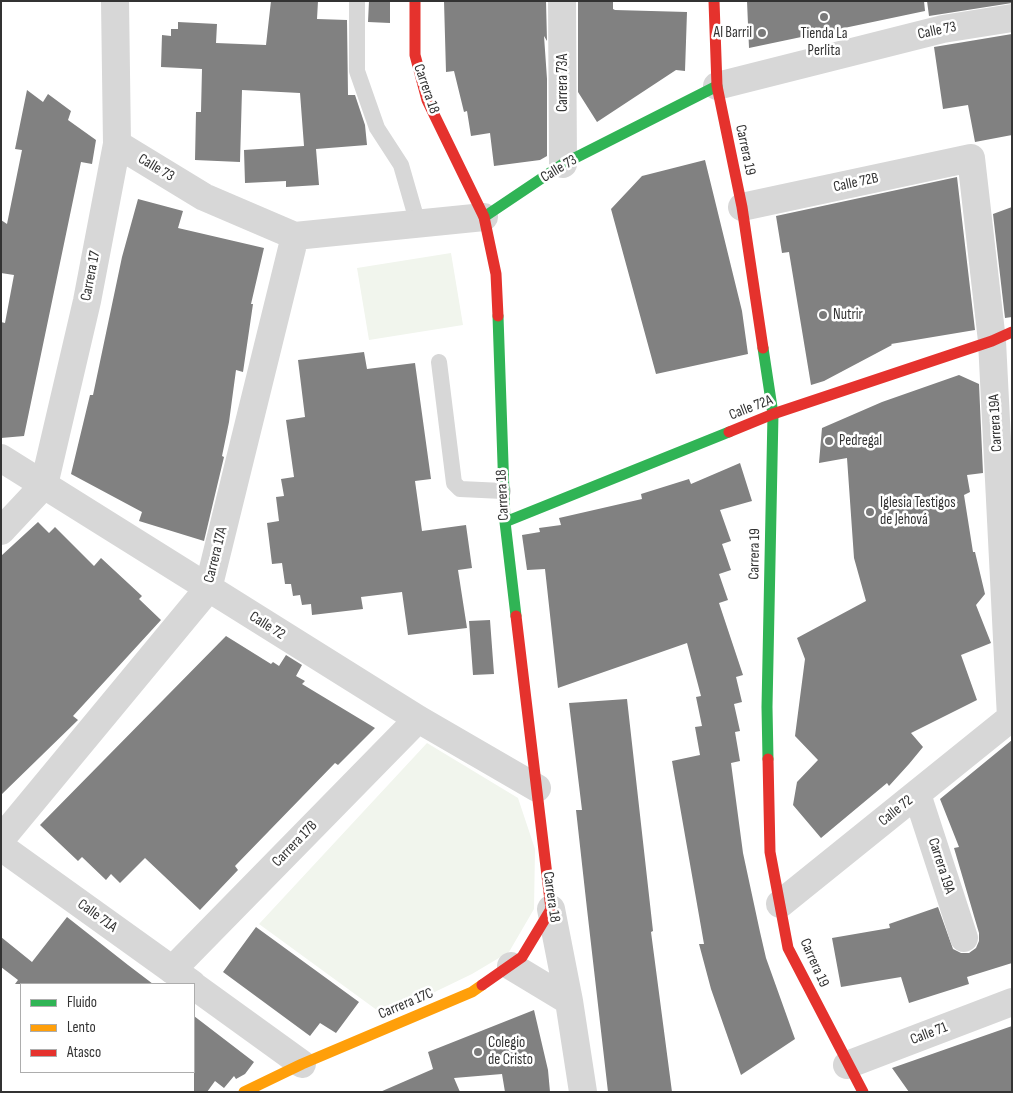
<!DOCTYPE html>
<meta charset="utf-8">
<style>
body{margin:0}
#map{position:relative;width:1013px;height:1093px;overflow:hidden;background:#fff;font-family:"Sofia Sans Condensed",sans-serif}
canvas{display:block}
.frame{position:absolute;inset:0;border:2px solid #333;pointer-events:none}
.legend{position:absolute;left:20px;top:983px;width:175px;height:90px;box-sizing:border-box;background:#fff;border:1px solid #adadad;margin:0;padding:6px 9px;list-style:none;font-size:15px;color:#333}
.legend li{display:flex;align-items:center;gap:10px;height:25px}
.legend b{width:25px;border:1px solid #adadad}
</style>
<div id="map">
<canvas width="1013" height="1093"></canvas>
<div class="frame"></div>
<ul class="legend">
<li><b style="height:6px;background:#30b455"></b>Fluido</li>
<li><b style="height:6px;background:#ff9f0a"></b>Lento</li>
<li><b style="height:6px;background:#e5322d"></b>Atasco</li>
</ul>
</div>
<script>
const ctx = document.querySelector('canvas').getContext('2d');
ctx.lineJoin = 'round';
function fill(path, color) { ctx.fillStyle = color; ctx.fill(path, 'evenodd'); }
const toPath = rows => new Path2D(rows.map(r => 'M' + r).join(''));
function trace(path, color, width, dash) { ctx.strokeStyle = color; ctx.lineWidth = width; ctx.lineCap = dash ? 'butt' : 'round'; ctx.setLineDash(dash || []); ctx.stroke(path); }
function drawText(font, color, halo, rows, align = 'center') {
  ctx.font = font + ' "Sofia Sans Condensed",sans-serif'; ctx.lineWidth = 5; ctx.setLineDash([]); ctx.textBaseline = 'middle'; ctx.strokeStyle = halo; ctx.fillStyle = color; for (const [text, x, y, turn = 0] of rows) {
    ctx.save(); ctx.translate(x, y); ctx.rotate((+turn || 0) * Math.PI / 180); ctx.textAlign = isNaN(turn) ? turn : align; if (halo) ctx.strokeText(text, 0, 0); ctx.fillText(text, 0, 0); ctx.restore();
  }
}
fill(toPath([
 [451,253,463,325,369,340,357,268],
 [427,743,518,798,535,849,534,909,509,952,472,974,385,1016,259,924]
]), '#f1f5ed');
fill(toPath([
 [271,1,318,1,317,19,347,20,348,95,355,95,365,125,367,145,316,149,319,185,286,187,286,181,245,183,244,150,304,146,300,93,242,90,240,162,195,160,196,112,201,112,202,69,161,67,162,35,171,36,171,29,178,29,178,22,217,24,216,43,266,45],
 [369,1,390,1,390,23,368,22],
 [444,1,546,1,547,41,544,36,547,79,547,156,540,160,494,166,490,133,471,136,467,111,464,112,454,71,446,72],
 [578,1,613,1,613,9,615,10,687,12,685,71,676,70,597,122,578,92],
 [747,1,924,1,925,11,749,48],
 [927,1,1012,1,1012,3,929,16],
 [1012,34,1012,135,975,142,968,105,943,109,934,47],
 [27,90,43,102,48,94,71,111,68,120,96,140,92,164,81,162,24,436,1,438,1,322,5,323,14,275,1,273,1,220,7,224,22,150,15,149],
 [705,160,742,311,748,354,656,374,611,209,642,176],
 [957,177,975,330,891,344,892,345,824,381,811,385,789,252,782,253,776,216],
 [138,199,183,211,178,228,264,248,251,304,253,304,243,372,236,370,229,422,222,456,224,457,204,541,139,521,142,512,71,474,90,395,93,395,122,257],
 [1012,207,1012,317,1005,318,993,214],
 [364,352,367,369,415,363,431,479,415,481,422,531,466,525,472,568,458,570,467,628,408,635,402,592,361,597,363,609,312,615,311,604,302,605,300,595,293,596,291,584,285,584,282,563,272,564,267,523,279,521,276,497,284,496,281,479,294,477,286,420,305,417,298,360],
 [959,375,979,384,983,473,967,475,970,492,964,495,973,552,975,552,985,594,976,605,991,643,961,655,977,700,911,733,923,747,909,764,889,786,887,783,821,838,793,805,797,782,818,760,795,736,805,659,797,638,866,601,854,558,847,458,819,463,822,428,882,402],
 [740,463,752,501,720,510,731,541,722,544,731,570,719,574,728,600,719,603,743,675,736,677,742,702,734,704,740,731,735,732,740,761,731,763,743,853,760,932,766,958,795,1039,741,1075,711,989,699,944,704,944,672,761,700,755,695,727,702,726,696,697,701,696,687,643,558,688,545,569,527,570,522,535,540,532,539,528,561,525,559,518,642,499,641,494,689,479,691,484],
 [38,522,49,533,55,527,94,566,101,558,142,596,139,599,161,620,73,716,78,720,1,795,1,556],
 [490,620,494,674,473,675,469,621],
 [226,636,271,664,273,662,279,666,286,655,302,665,296,676,305,681,302,684,375,728,338,765,335,763,235,866,238,870,200,910,145,858,120,883,111,874,106,880,82,857,78,861,40,825],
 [627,699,653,931,651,932,672,1092,608,1092,587,909,576,810,582,810,569,703],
 [1012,740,1012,963,967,977,969,984,909,1003,901,977,841,987,832,938,890,928,889,924,938,907,953,949,961,953,969,953,976,948,979,941,979,933,954,848,959,847,940,799],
 [67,917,128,965,153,984,15,984,18,980,1,967,1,937,32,962],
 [256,927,359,1002,336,1033,320,1023,310,1036,223,972],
 [534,1010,548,1070,550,1092,505,1092,502,1074,454,1078,460,1092,380,1092,433,1069,428,1052],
 [194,1016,254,1062,245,1074,236,1079,234,1076,224,1088,215,1081,207,1092,194,1092],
 [1012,1026,1012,1092,909,1092,892,1068]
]), '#818181');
trace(toPath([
 [357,2,357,71,377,128,401,165,418,224],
 [439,362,454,483,460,489,503,491]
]), '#d7d7d7', 16);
trace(toPath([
 [562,1,563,164],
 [717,86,943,29,1012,18],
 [117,144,204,197,295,236,484,217],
 [742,207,971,158,992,341,1011,718],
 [1,458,418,719,537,788],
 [1,531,44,485,87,301,117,144,115,1],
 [917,794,964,938],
 [1,839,208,589,295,236],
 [1,847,192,984],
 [780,904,1012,717],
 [551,909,569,1001,583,1092],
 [511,966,569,1001],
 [172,970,418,719],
 [194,986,302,1064],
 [847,1065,1012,1002]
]), '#d7d7d7', 28);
trace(toPath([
 [484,217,563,164,717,86],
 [498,316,505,522,516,616],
 [763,348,773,414,767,707,768,759],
 [505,522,729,432]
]), '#30b455', 11);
trace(toPath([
 [244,1092,302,1064,472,992,482,985]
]), '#ff9f0a', 11);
trace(toPath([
 [415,1,415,55,427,100,484,217,496,274,498,316],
 [714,1,717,86,742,207,763,348],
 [729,432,773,414,992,341,1012,332],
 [768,759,770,852,788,948,863,1092],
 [482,985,522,957,551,909,516,616]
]), '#e5322d', 11);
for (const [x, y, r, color] of [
 [824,17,5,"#7a7a7a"],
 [762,33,5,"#7a7a7a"],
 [823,315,5,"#7a7a7a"],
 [829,441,5,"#7a7a7a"],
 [870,512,5,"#7a7a7a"],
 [478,1052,5,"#7a7a7a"]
]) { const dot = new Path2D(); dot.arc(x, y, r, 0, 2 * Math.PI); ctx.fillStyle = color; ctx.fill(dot); trace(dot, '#fff', 2); }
drawText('15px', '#333', '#fff', [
 ["Calle 73",937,31,-12],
 ["Carrera 73A",563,83,-90],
 ["Carrera 18",426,89,71],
 ["Carrera 19",745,150,78],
 ["Calle 73",156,168,31],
 ["Calle 73",559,169,-31],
 ["Calle 72B",856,183,-12],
 ["Carrera 17",91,276,-79],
 ["Calle 72A",751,408,-21],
 ["Carrera 19A",996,423,-93],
 ["Carrera 18",503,495,-93],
 ["Carrera 19",755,554,-89],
 ["Carrera 17A",216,555,-76],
 ["Calle 72",267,626,32],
 ["Calle 72",896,811,-39],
 ["Carrera 17B",295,844,-46],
 ["Carrera 19A",941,866,72],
 ["Carrera 18",551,897,82],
 ["Calle 71A",97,916,36],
 ["Carrera 19",814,963,66],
 ["Carrera 17C",406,1004,-23],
 ["Calle 71",929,1034,-21]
]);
drawText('15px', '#333', '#fff', [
 ["Al Barril",752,33,"right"],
 ["Tienda La",824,34,"center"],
 ["Perlita",824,51,"center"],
 ["Nutrir",833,315],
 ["Pedregal",839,441],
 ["Iglesia Testigos",880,503],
 ["de Jehová",880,520],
 ["Colegio",488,1043],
 ["de Cristo",488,1060]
], 'left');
</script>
